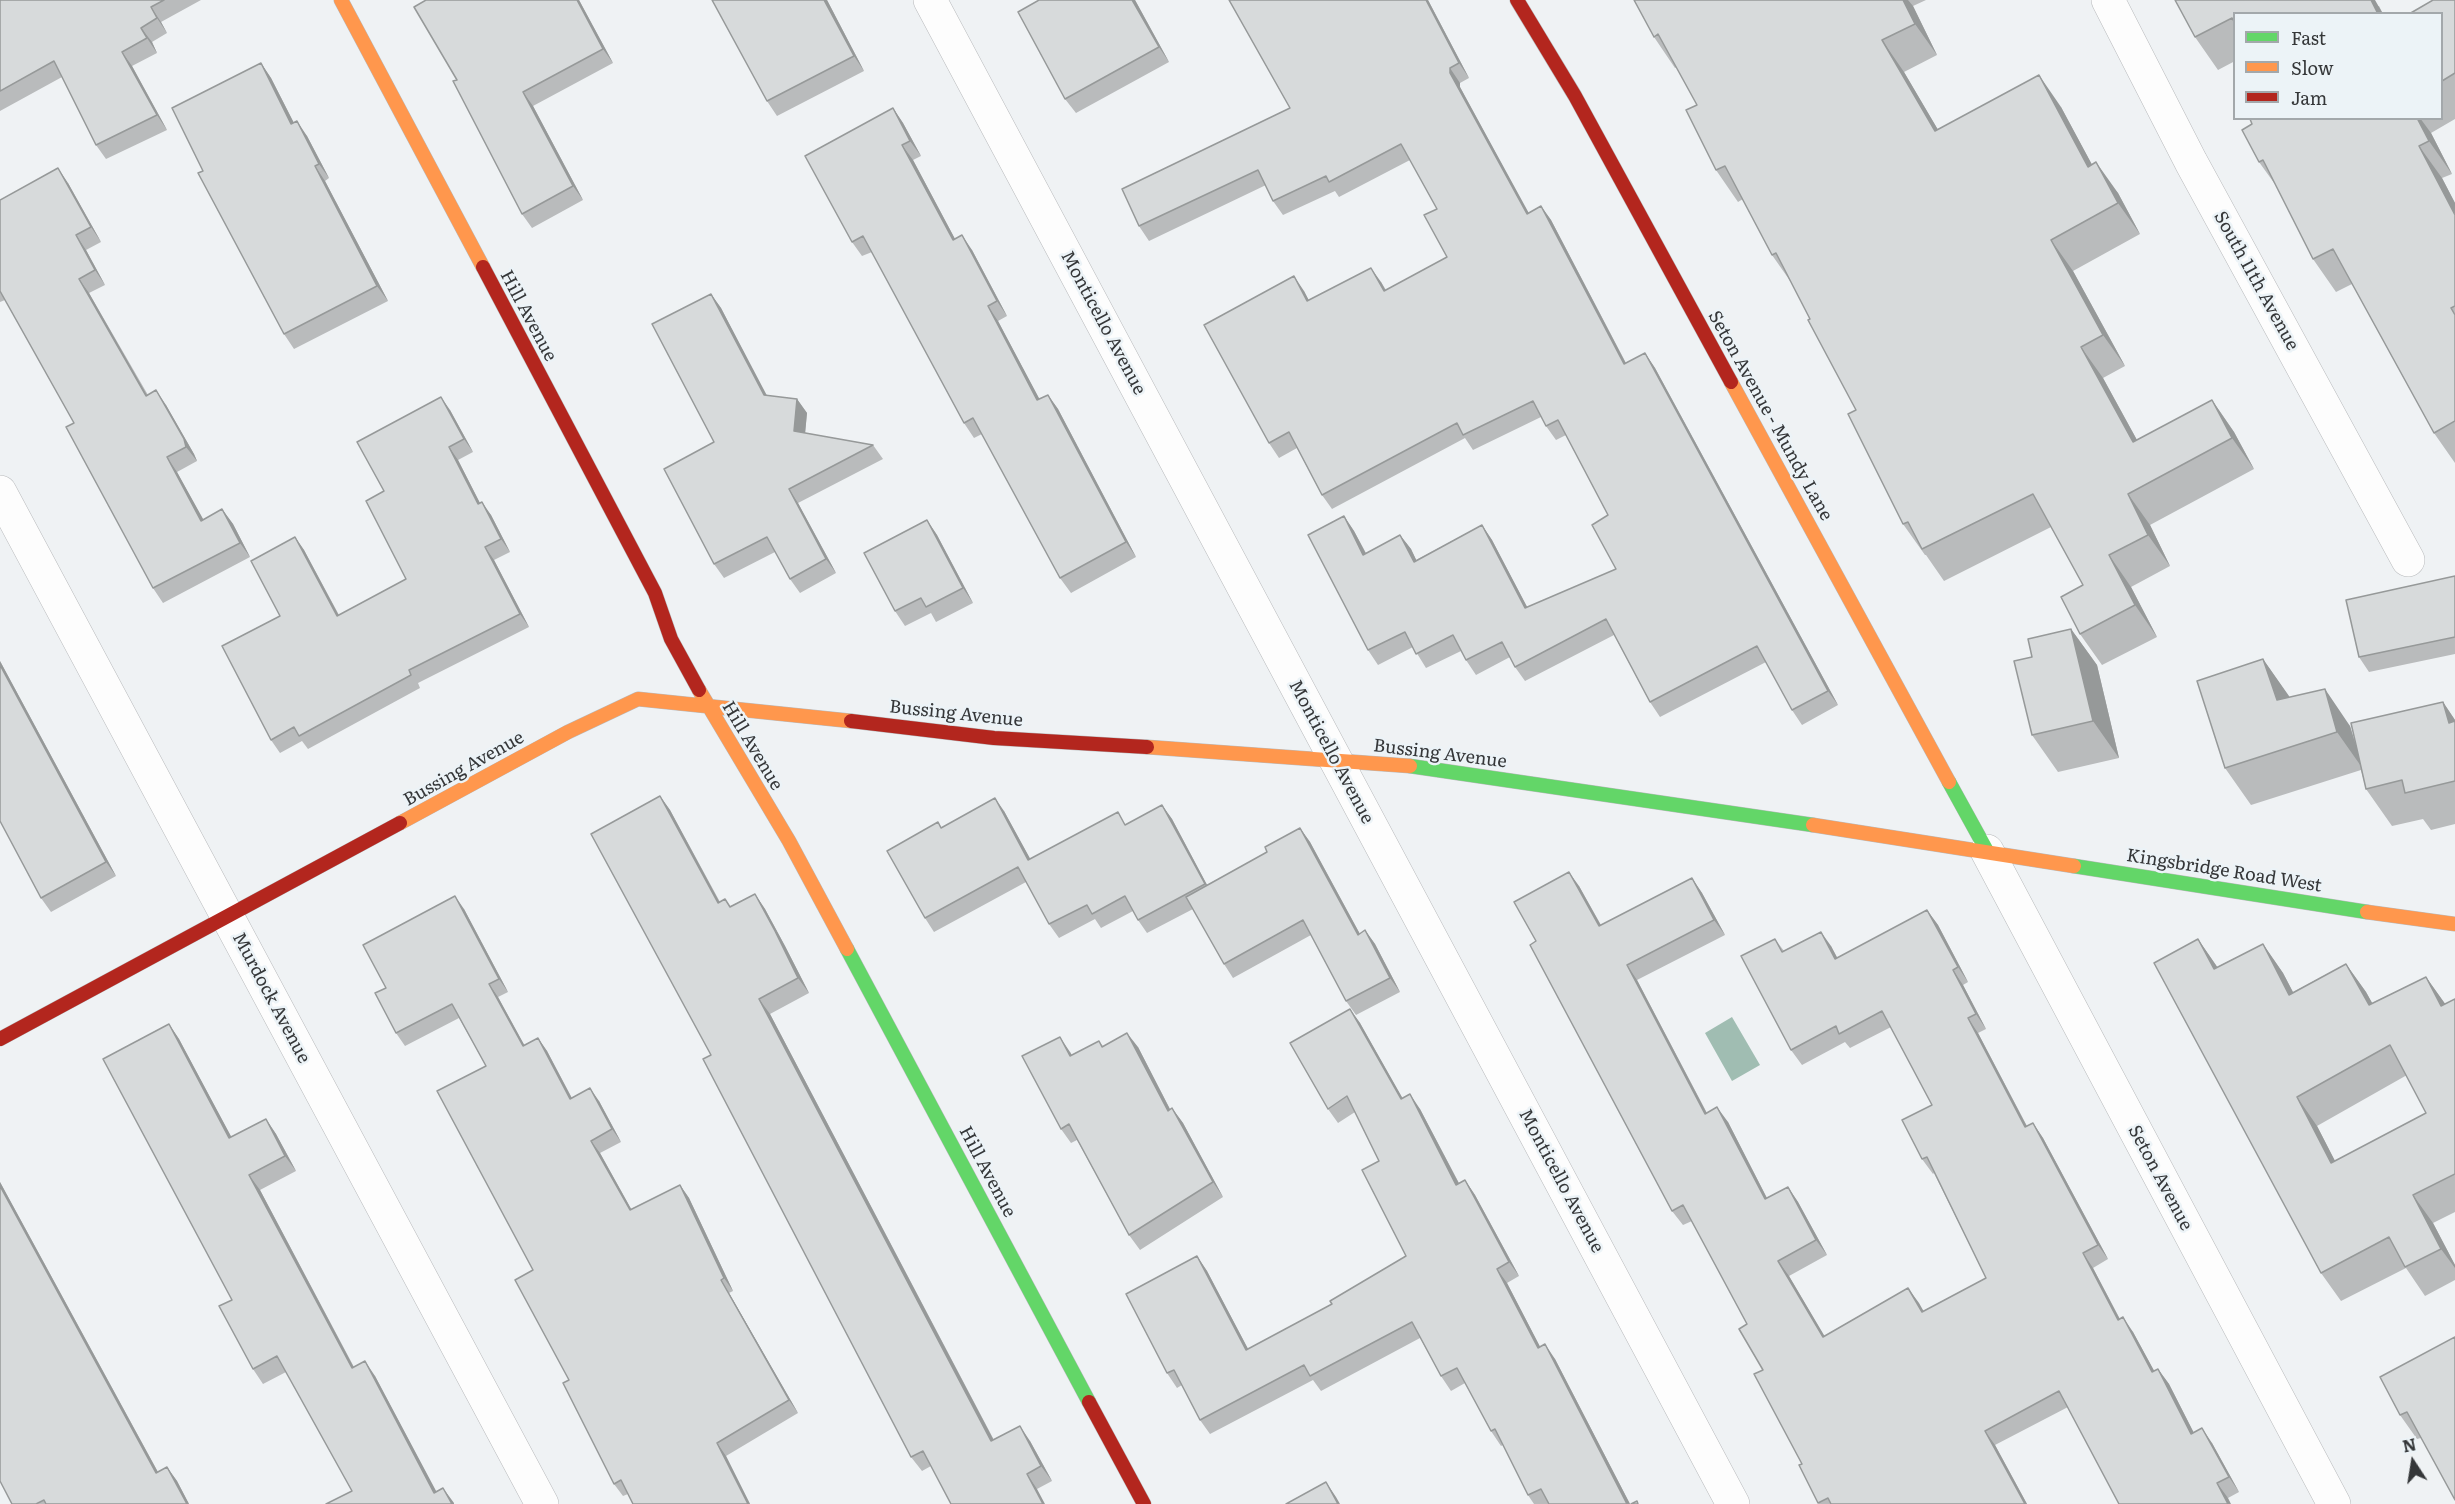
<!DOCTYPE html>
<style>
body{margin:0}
#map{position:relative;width:2455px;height:1504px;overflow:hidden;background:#eff2f4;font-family:Literata,serif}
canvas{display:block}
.legend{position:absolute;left:2233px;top:12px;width:210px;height:108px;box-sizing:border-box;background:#ecf3f7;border:2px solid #a3a8ab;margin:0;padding:8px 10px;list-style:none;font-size:18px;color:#353739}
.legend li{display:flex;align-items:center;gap:12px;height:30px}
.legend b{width:30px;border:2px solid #a3a8ab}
.north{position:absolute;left:2383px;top:1432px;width:60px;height:60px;-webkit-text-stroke:4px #ecf3f7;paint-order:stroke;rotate:348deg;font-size:16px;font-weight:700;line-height:24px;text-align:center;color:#353739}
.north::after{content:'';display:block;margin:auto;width:21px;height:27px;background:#353739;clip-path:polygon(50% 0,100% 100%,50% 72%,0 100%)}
</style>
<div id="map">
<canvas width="2455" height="1504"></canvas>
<ul class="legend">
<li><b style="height:8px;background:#63d668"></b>Fast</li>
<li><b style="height:8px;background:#ff974d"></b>Slow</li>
<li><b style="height:8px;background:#b3261e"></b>Jam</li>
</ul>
<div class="north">N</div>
</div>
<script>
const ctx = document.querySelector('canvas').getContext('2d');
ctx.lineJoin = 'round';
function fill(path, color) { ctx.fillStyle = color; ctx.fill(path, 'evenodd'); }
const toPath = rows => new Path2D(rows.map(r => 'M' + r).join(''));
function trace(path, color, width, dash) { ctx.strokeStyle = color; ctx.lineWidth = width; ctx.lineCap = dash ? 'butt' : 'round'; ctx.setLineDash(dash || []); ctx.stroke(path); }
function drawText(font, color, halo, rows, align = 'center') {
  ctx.font = font + ' Literata,serif'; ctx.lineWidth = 5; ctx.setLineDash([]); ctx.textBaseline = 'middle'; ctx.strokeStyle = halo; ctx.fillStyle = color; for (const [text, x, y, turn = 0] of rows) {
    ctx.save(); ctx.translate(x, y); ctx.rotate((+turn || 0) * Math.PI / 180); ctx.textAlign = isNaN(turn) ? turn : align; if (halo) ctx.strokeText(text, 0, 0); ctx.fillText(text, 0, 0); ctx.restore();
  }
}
fill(toPath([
 [1732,1017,1760,1065,1732,1081,1705,1033]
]), '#a0bdb2');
const street = toPath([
 [930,0,1733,1504],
 [2108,0,2191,162,2408,560],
 [0,492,542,1504],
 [1987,851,2334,1504]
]);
const fast = toPath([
 [1410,766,1813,825],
 [1949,782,1987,851],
 [2074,866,2367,912],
 [847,949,1089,1402]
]);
const slow = toPath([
 [341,0,483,267],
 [1731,382,1949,782],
 [699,690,789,841,847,949],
 [1147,747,1410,766],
 [400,823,568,732,638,699,851,721],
 [1813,825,2074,866],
 [2367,912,2455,924]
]);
const jam = toPath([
 [1517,0,1575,96,1731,382],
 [483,267,655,593,671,639,699,690],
 [851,721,994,738,1147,747],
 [0,1039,400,823],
 [1089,1402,1144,1504]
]);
trace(street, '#b8babc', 34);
trace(fast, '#b8babc', 15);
trace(slow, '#b8babc', 15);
trace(jam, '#b8babc', 15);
trace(street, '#fdfdfd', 33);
trace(fast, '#63d668', 14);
trace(slow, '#ff974d', 14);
trace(jam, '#b3261e', 14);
fill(toPath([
 [0,0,201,0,161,22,167,33,152,42,157,53,132,66,167,130,106,159,96,145,62,77,0,111],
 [579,0,613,63,533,106,583,200,532,228,522,214,457,80],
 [827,0,864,71,777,116,767,101],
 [1135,0,1169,62,1076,113,1065,99],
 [1229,0,1428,0,1469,78,1460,83,1460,87,1528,213,1541,206,1551,220,1626,363,1645,353,1655,368,1838,705,1802,725,1792,710,1766,662,1660,717,1650,702,1614,635,1525,681,1515,667,1510,657,1476,675,1466,660,1461,651,1426,668,1413,647,1378,665,1368,650,1344,516,1354,531,1366,553,1400,535,1411,549,1416,560,1482,525,1492,540,1527,607,1616,569,1608,515,1566,435,1556,440,1546,426,1541,417,1473,450,1465,438,1332,509,1322,495,1297,448,1279,458,1269,443,1304,291,1309,301,1381,282,1386,290,1447,257,1437,209,1410,160,1339,197,1335,191,1283,215,1273,201,1266,185,1149,241,1139,226,1290,108],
 [1634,0,1926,0,1913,6,1937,55,1904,72,1938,130,2061,107,2092,165,2118,193,2140,234,2073,271,2125,366,2103,378,2137,440,2212,400,2234,432,2254,469,2150,525,2170,566,2131,587,2157,637,2102,665,2080,634,2083,585,2051,527,1944,581,1926,555,1925,555,1903,524,1856,410,1793,285,1772,255,1743,199,1738,202,1716,170,1697,105,1677,67,1675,68,1654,37],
 [2175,0,2379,6,2383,14,2235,14,2235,61,2218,70,2195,37],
 [2455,0,2455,119,2431,133,2452,174,2442,178,2455,203,2455,463,2434,433,2352,284,2336,292,2313,259,2277,187,2259,162,2251,118,2442,118,2442,14],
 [261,63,271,78,294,123,307,136,329,178,325,181,388,301,294,349,284,334,203,171],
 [893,108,903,123,921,156,913,160,955,239,972,250,1007,316,998,321,1039,399,1048,395,1058,409,1136,557,1071,593,1060,578,982,434,974,438,964,423,872,252,862,256,852,242],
 [68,183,101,242,86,250,105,285,89,293,148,395,166,405,194,454,197,461,177,472,203,520,222,509,233,524,250,557,163,603,153,588,74,423,5,300,0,302,0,200],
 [711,294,721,308,766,396,797,399,807,413,805,433,873,445,883,459,798,503,836,573,800,593,790,579,775,552,724,578,714,564,714,442],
 [450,410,473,452,458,460,480,503,491,515,510,552,494,560,529,627,418,683,420,688,308,749,302,741,280,753,271,740,280,616,295,537,304,550,339,615,406,579,384,491],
 [927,520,937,535,973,603,936,622,931,613,905,626,895,611],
 [2455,576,2455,654,2369,672,2359,657],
 [2071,629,2097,665,2119,758,2058,772,2032,735],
 [2263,659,2289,697,2350,726,2354,739,2443,702,2455,720,2455,824,2431,830,2423,819,2392,826,2366,789,2361,770,2251,805,2225,768],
 [0,661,116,876,51,912,41,898],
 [660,796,670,810,720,902,725,899,730,906,755,894,765,909,785,946,809,993,770,1014,994,1440,1030,1441,1052,1481,1037,1489,931,1466,922,1471,911,1457,711,1055],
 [1162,805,1172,819,1207,885,1267,852,1300,828,1310,842,1360,934,1365,930,1375,944,1400,992,1356,1015,1346,1001,1311,935,1233,978,1224,964,1193,909,1147,933,1138,920,1133,911,1101,928,1095,919,1059,938,1049,924,1026,882,934,932,925,918,938,822,942,828,1004,811,1030,859,1127,824],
 [1692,878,1702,893,1725,935,1637,980,1707,1113,1728,1122,1767,1198,1788,1187,1798,1202,1827,1255,1789,1276,1824,1336,1908,1288,1923,1311,1986,1278,1934,1173,1933,1174,1922,1159,1932,1105,1891,1027,1850,1048,1845,1042,1802,1065,1791,1050,1775,939,1784,951,1831,946,1837,958,1927,910,1938,925,1968,982,1963,985,1986,1029,1978,1033,2027,1126,2033,1123,2043,1138,2108,1259,2093,1268,2120,1319,2133,1332,2154,1371,2158,1369,2169,1384,2194,1433,2212,1443,2239,1492,2228,1498,2068,1407,1995,1445,2027,1504,1819,1504,1799,1465,1802,1464,1763,1370,1747,1324,1692,1221,1683,1225,1672,1211,1536,941,1579,886,1601,925],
 [464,909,508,992,498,997,524,1045,538,1038,547,1051,572,1098,599,1101,621,1142,600,1153,631,1209,680,1185,689,1198,733,1291,729,1293,798,1413,726,1456,750,1504,633,1504,628,1494,623,1496,614,1484,569,1380,533,1270,486,1066,459,1018,405,1046,396,1033,386,988],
 [2198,939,2217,967,2263,944,2283,973,2293,992,2346,964,2366,992,2372,1003,2426,977,2445,1004,2455,999,2455,1212,2433,1223,2455,1265,2455,1280,2425,1296,2406,1268,2341,1301,2321,1273],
 [2407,1075,2426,1113,2335,1161,2317,1126],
 [1350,1009,1360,1023,1402,1098,1420,1109,1459,1183,1465,1180,1475,1195,1519,1276,1507,1283,1540,1347,1555,1359,1630,1504,1534,1504,1528,1495,1503,1445,1501,1446,1491,1431,1465,1383,1451,1391,1441,1376,1420,1338,1321,1391,1313,1380,1210,1434,1200,1420,1182,1385,1177,1388,1167,1373,1197,1256,1207,1271,1248,1349,1332,1304,1406,1256,1379,1161,1355,1112,1338,1123,1328,1109],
 [169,1024,179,1039,231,1137,266,1119,276,1134,296,1171,260,1190,354,1367,375,1376,436,1492,454,1504,352,1491,286,1372,263,1384,253,1369,232,1300],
 [1099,1041,1103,1046,1138,1047,1170,1109,1172,1108,1183,1123,1223,1197,1140,1250,1129,1235,1077,1140,1071,1143,1061,1129,1070,1052,1072,1055],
 [0,1182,158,1472,167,1467,177,1481,189,1504,12,1504],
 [2455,1337,2421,1438,2417,1439,2400,1415]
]), '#b9bbbc');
fill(toPath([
 [577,0,579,0,613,63,603,49],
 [824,0,827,0,864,71,854,56],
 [1132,0,1135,0,1169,62,1159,47],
 [1426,0,1428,0,1469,78,1459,63],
 [1903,0,1908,0,1913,6,1937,55,1915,24],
 [2371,0,2375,0,2383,14,2378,14],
 [151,7,161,22,167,33,157,18],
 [141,28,152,42,157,53,147,38],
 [1882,40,1904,72,1957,162,1935,131],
 [122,52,132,66,167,130,157,115],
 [261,63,271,78,302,139,291,124],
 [1450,68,1460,83,1460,87,1537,228,1527,214,1450,73],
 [2039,75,2061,107,2110,198,2088,167],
 [523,92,533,106,583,200,573,186],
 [893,108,903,123,921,156,910,141],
 [2417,118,2420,118,2431,133,2452,174,2429,141],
 [297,121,307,136,329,178,319,164],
 [902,145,913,160,963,254,953,240],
 [2419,146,2442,178,2455,203,2455,215],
 [2096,162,2118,193,2140,234,2118,203],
 [315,166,325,181,388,301,377,286],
 [58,168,68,183,101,242,91,227],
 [1541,206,1551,220,1634,379,1624,364],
 [76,235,86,250,105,285,95,270],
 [962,235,972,250,1007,316,997,301],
 [2051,240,2073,271,2125,366,2103,335],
 [1371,268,1381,282,1394,306,1384,291],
 [1294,276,1304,291,1317,316,1307,301],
 [79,279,89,293,156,411,146,396],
 [711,294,721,308,774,409,764,395],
 [988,306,998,321,1048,415,1037,400],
 [2081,347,2103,378,2155,473,2133,442],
 [1645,353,1655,368,1838,705,1828,691],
 [156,390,166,405,194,454,197,461,186,447],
 [1048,395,1058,409,1136,557,1126,542],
 [441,397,450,410,473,452,464,439],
 [797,399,807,413,804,445,794,431],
 [2212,400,2234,432,2254,469,2232,438],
 [449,447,458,460,487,517,478,504],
 [167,457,177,472,212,535,201,521],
 [789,489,798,503,836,573,826,559],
 [2128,494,2150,525,2170,566,2148,535],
 [482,502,491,515,510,552,501,539],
 [222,509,233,524,250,557,240,543],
 [1344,516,1354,531,1374,569,1363,555],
 [927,520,937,535,973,603,963,588],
 [1482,525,1492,540,1535,622,1525,608],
 [1400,535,1411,549,1424,576,1414,562],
 [295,537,304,550,346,629,337,616],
 [485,547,494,560,529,627,520,614],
 [2109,555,2131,587,2157,637,2135,605],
 [2071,629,2097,665,2119,758,2093,721],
 [2263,659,2289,696,2302,737,2277,700],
 [0,661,116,876,106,862,0,665],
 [2325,689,2350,726,2363,769,2337,732],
 [2443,702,2455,720,2455,731,2449,723],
 [660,796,670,810,728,918,718,903],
 [995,798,1004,811,1038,873,1028,860],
 [1162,805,1172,819,1214,898,1205,884],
 [1300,828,1310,842,1368,949,1358,935],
 [1569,872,1579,886,1609,940,1599,926],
 [1692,878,1702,893,1725,935,1714,920],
 [755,894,765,909,785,946,809,993,798,978],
 [455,896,464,909,508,992,499,979],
 [1927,910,1938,925,1968,982,1958,967],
 [1365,930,1375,944,1400,992,1390,978],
 [1821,932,1831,946,1846,974,1835,959],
 [2198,939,2218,968,2214,969],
 [2263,944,2283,973,2309,1023,2289,995],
 [2346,964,2366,992,2389,1033,2369,1005],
 [1627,965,1637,980,1715,1129,1705,1114],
 [1953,970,1963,985,1986,1029,1976,1014],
 [2426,977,2446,1005,2441,1006],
 [489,984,498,997,532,1059,523,1046],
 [759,999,770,1014,1002,1456,991,1441],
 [1350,1009,1360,1023,1411,1113,1401,1099],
 [1968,1018,1978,1033,2035,1142,2025,1127],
 [169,1024,179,1039,240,1153,229,1138],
 [1127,1033,1138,1047,1178,1125,1168,1111],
 [1060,1037,1070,1052,1080,1071,1070,1056],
 [538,1038,547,1051,579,1112,570,1099],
 [590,1088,599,1101,621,1142,612,1129],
 [1410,1094,1420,1109,1467,1199,1456,1185],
 [2297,1097,2317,1126,2351,1192,2331,1163],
 [1717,1107,1728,1122,1775,1214,1765,1199],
 [1172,1108,1183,1123,1223,1197,1213,1182],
 [266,1119,276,1134,296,1171,285,1156],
 [2033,1123,2043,1138,2108,1259,2098,1245],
 [591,1141,600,1153,639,1223,630,1210],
 [249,1175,260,1190,362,1383,352,1368],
 [1465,1180,1475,1195,1519,1276,1509,1262],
 [0,1182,166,1487,156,1473,0,1186],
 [680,1185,689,1198,733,1291,724,1278],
 [1788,1187,1798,1202,1827,1255,1816,1240],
 [2413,1195,2433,1223,2455,1265,2455,1268,2441,1249],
 [2083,1253,2093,1268,2128,1335,2118,1320],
 [1197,1256,1207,1271,1256,1364,1246,1350],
 [1778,1261,1789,1276,1834,1352,1823,1337],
 [1497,1269,1507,1283,1548,1362,1538,1348],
 [721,1280,729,1293,798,1413,789,1400],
 [1908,1288,1919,1303,1932,1326,1922,1312],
 [2123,1317,2133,1332,2163,1387,2152,1372],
 [1545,1344,1555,1359,1630,1504,1627,1504],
 [365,1361,375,1376,443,1504,434,1493],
 [2158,1369,2169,1384,2202,1449,2191,1434],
 [1020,1426,1030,1441,1052,1481,1041,1466],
 [2202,1428,2212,1443,2239,1492,2229,1477],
 [1985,1431,1995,1445,2027,1504,2025,1504],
 [717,1443,726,1456,750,1504,748,1504],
 [167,1467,177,1481,189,1504,187,1504],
 [1027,1474,1037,1489,1045,1504,1043,1504],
 [1326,1482,1336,1497,1340,1504,1338,1504],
 [2217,1483,2228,1498,2231,1504,2228,1504],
 [443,1488,454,1503,454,1504,452,1504]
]), '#969999');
const building = toPath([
 [0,0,164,0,151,7,157,18,141,28,147,38,122,52,157,115,96,145,54,61,0,91,0,0],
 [426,0,577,0,603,49,523,92,573,186,522,214,453,81,457,80,414,7,426,0],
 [712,0,824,0,854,56,767,101,712,0],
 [1039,0,1132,0,1159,47,1065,99,1018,12,1039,0],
 [1229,0,1426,0,1459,63,1450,68,1450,73,1527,214,1541,206,1624,364,1645,353,1828,691,1792,710,1757,646,1650,702,1606,619,1515,667,1502,642,1466,660,1453,635,1416,654,1405,632,1368,650,1308,535,1344,516,1363,555,1400,535,1414,562,1482,525,1525,608,1616,569,1592,525,1608,515,1558,420,1546,426,1533,401,1463,435,1457,423,1322,495,1289,432,1269,443,1204,325,1294,276,1307,301,1371,268,1384,291,1447,257,1424,215,1437,209,1401,144,1329,182,1326,176,1273,201,1258,170,1139,226,1122,189,1290,108,1229,0],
 [1634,0,1903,0,1915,24,1882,40,1935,131,2039,75,2088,167,2096,162,2118,203,2051,240,2103,335,2081,347,2133,442,2212,400,2232,438,2128,494,2148,535,2109,555,2135,605,2080,634,2061,597,2083,585,2033,494,1922,549,1908,522,1903,524,1848,414,1856,410,1808,320,1810,319,1776,253,1772,255,1725,166,1716,170,1686,110,1697,105,1658,34,1654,37,1634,0],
 [2175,0,2371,0,2378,14,2235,14,2235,23,2232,18,2195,37,2175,0],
 [2433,0,2455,0,2455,73,2442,81,2442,14,2409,14,2433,0],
 [261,63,291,124,297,121,319,164,315,166,377,286,284,334,198,173,203,171,172,108,261,63],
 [893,108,910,141,902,145,953,240,962,235,997,301,988,306,1037,400,1048,395,1126,542,1060,578,973,418,964,423,863,236,852,242,805,156,893,108],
 [2251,118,2417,118,2429,141,2419,146,2455,215,2455,306,2451,308,2455,315,2455,421,2434,433,2333,249,2313,259,2263,160,2259,162,2242,130,2252,124,2250,119,2251,118],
 [58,168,91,227,76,235,95,270,79,279,146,396,156,390,184,439,186,447,167,457,201,521,222,509,240,543,153,588,66,427,74,423,0,291,0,200,58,168],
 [711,294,764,395,797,399,794,431,873,445,789,489,826,559,790,579,767,537,714,564,664,469,714,442,652,324,711,294],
 [441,397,464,439,449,447,478,504,482,502,501,539,485,547,520,614,409,670,411,675,299,736,294,727,271,740,222,646,280,616,251,561,295,537,337,616,406,579,366,501,384,491,357,442,441,397],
 [927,520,963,588,926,607,921,598,895,611,864,553,927,520],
 [2455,576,2455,637,2359,657,2346,600,2455,576],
 [2071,629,2093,721,2032,735,2014,661,2032,657,2028,639,2071,629],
 [2263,659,2277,700,2325,689,2337,732,2225,768,2197,681,2263,659],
 [0,665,106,862,41,898,0,821,0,665],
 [2443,702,2449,723,2455,721,2455,781,2405,793,2402,780,2366,789,2351,723,2443,702],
 [660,796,718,903,725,899,730,907,755,894,775,931,798,978,759,999,991,1441,1020,1426,1041,1466,1027,1474,1043,1504,951,1504,923,1451,911,1457,703,1059,711,1055,591,834,660,796],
 [995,798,1028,860,1118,812,1125,825,1162,805,1205,884,1138,920,1125,896,1092,914,1087,905,1049,924,1018,867,925,918,887,851,938,822,941,828,995,798],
 [1300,828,1358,935,1365,930,1390,978,1346,1001,1303,920,1224,964,1186,897,1267,852,1265,847,1300,828],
 [1569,872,1599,926,1692,878,1714,920,1627,965,1705,1114,1717,1107,1765,1199,1788,1187,1816,1240,1778,1261,1823,1337,1908,1288,1922,1312,1986,1278,1927,1157,1922,1159,1902,1120,1932,1105,1882,1011,1839,1034,1836,1026,1791,1050,1741,956,1775,939,1782,952,1821,932,1835,959,1927,910,1958,967,1953,970,1976,1014,1968,1018,2025,1127,2033,1123,2098,1245,2083,1253,2118,1320,2123,1317,2152,1372,2158,1369,2191,1434,2202,1428,2229,1477,2217,1483,2228,1504,2119,1504,2059,1391,1985,1431,2025,1504,1831,1504,1828,1498,1818,1503,1799,1465,1802,1464,1754,1374,1763,1370,1739,1329,1747,1324,1683,1205,1672,1211,1530,945,1536,941,1514,902,1569,872],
 [455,896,499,979,489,984,523,1046,538,1038,570,1099,590,1088,612,1129,591,1141,630,1210,680,1185,724,1278,721,1280,789,1400,717,1443,748,1504,633,1504,621,1480,614,1484,563,1383,569,1380,515,1280,533,1270,437,1091,486,1066,452,1004,396,1033,375,993,386,988,363,945,455,896],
 [2198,939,2214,969,2263,944,2289,995,2346,964,2369,1005,2426,977,2441,1006,2455,999,2455,1174,2413,1195,2441,1249,2405,1267,2389,1237,2321,1273,2154,963,2198,939],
 [2390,1045,2426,1113,2331,1163,2297,1097,2390,1045],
 [1350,1009,1401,1099,1410,1094,1456,1185,1465,1180,1509,1262,1497,1269,1538,1348,1545,1344,1627,1504,1549,1504,1541,1489,1528,1495,1495,1429,1491,1431,1457,1368,1441,1376,1412,1322,1310,1376,1304,1365,1200,1420,1174,1370,1167,1373,1126,1294,1197,1256,1246,1350,1332,1304,1330,1301,1406,1256,1362,1170,1379,1161,1347,1096,1328,1109,1290,1043,1350,1009],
 [169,1024,229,1138,266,1119,285,1156,249,1175,352,1368,365,1361,434,1493,443,1488,452,1504,326,1504,352,1491,277,1356,253,1369,219,1306,232,1300,103,1059,169,1024],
 [1127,1033,1168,1111,1172,1108,1213,1182,1129,1235,1069,1124,1061,1129,1022,1056,1060,1037,1070,1056,1099,1041,1102,1047,1127,1033],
 [0,1186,156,1473,167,1467,187,1504,46,1504,44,1500,36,1504,12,1504,0,1481,0,1186],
 [2455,1337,2455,1500,2407,1412,2400,1415,2380,1377,2455,1337],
 [1326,1482,1338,1504,1286,1504,1326,1482],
 [1637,1501,1638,1504,1631,1504,1637,1501]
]);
fill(building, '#d7dadb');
trace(building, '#969999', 1.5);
drawText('18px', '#353739', '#ecf3f7', [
 ["South 11th Avenue",2256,281,61],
 ["Hill Avenue",528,316,62],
 ["Monticello Avenue",1103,323,62],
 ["Seton Avenue - Mundy Lane",1770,416,61],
 ["Bussing Avenue",956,714,6],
 ["Hill Avenue",752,746,59],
 ["Monticello Avenue",1331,752,62],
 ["Bussing Avenue",1440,754,7],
 ["Bussing Avenue",464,769,-29],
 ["Kingsbridge Road West",2224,871,9],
 ["Murdock Avenue",271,998,62],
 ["Hill Avenue",987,1172,62],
 ["Seton Avenue",2160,1178,62],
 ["Monticello Avenue",1561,1181,62]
]);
</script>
